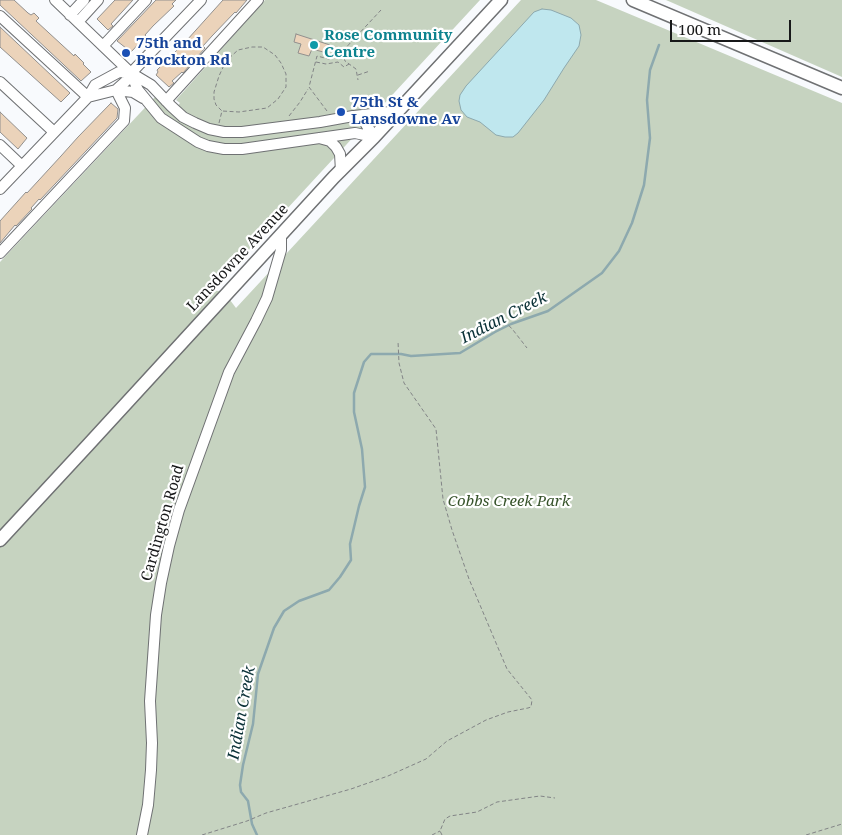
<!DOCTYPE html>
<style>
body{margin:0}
#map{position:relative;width:842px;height:835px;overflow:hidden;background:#f8fafd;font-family:"Noto Serif",serif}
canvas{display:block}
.scale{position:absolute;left:670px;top:20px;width:121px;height:22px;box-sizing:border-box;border:2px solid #171819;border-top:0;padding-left:6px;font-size:15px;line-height:18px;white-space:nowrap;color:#171819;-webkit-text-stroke:4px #fff;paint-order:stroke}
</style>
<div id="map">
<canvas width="842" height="835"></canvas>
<div class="scale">100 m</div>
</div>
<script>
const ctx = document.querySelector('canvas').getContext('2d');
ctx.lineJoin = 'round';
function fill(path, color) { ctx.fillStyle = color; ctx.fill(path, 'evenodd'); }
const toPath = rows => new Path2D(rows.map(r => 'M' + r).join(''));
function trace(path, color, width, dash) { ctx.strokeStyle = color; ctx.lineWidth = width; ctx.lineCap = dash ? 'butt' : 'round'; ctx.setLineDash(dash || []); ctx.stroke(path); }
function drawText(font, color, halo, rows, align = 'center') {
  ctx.font = font + ' "Noto Serif",serif'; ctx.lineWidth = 4.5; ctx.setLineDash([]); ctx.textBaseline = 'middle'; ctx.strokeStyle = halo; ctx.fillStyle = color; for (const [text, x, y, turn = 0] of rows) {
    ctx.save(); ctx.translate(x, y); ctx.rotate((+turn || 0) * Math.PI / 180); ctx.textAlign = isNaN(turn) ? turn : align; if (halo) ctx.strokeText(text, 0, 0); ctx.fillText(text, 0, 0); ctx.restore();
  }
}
fill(toPath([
 [265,0,480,0,212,290,224,292,236,308,521,0,596,0,842,103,842,835,0,835,0,262,155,97,172,112,180,103,176,100],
 [666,0,842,0,842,77]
]), '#c6d3c0');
const water = toPath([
 [542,9,551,10,571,18,579,25,581,35,579,46,564,68,544,100,518,133,513,137,505,137,496,135,480,122,467,117,461,110,459,101,460,95,466,86,534,12,542,9]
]);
fill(water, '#bfe7ee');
trace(water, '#8da9ae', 1);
trace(toPath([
 [257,835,252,824,248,801,241,792,240,785,243,765,253,724,258,674,274,628,284,611,299,601,329,590,340,577,351,560,350,544,359,506,365,487,362,449,354,412,354,393,364,362,371,354,401,354,411,356,460,353,495,332,511,324,548,311,602,273,619,251,632,223,644,185,650,138,647,100,650,70,659,45]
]), '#8da9ae', 2.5);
const building = toPath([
 [0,0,14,0,28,13,31,15,34,13,39,18,36,21,74,56,75,54,84,63,83,64,91,72,81,81,80,80,0,5,0,0],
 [115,0,133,0,111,24,113,26,108,30,97,19,115,0],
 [156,0,176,0,172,4,174,6,153,26,145,35,146,36,131,52,117,41,156,0],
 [223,0,247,0,236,13,235,12,212,36,203,46,205,48,183,73,182,72,172,81,174,83,169,87,156,75,158,72,157,70,187,40,223,0],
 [0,27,70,93,61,102,0,47,0,27],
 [296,34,330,45,327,53,312,49,309,56,298,53,301,44,294,42,296,34],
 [111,103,118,109,117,118,40,200,39,199,31,208,32,209,16,226,15,225,0,243,0,221,26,192,27,193,61,156,78,137,111,103],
 [0,112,27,138,18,149,0,132,0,112]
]);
fill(building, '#ebd3ba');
trace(building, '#92908e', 1);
const minor = toPath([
 [55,0,131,73,151,85,171,106,183,117,195,123,209,129,224,132,242,132,320,122,353,116,360,118,364,121,374,137],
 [70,15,84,0],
 [0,16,88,97],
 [78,22,98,0],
 [103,46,146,0],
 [131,74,138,90,161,118,198,142,208,146,224,149,242,149,355,133,374,137],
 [0,82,54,132],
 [116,90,133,92,143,98],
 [88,97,116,90,126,81,131,73,201,0],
 [166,101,258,0],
 [354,116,398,111],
 [319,138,330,141,336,147,340,154,341,171],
 [0,145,22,166],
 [0,189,88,97,95,85,119,72,131,73],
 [0,253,124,121,125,108,116,90],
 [142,835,148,805,151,770,152,743,150,701,156,615,161,583,169,546,179,510,229,372,256,321,267,298,281,250,281,235]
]);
const major = toPath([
 [633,0,842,88],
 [0,540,88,445,334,177,374,137,501,0]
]);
trace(minor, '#6f7173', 12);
trace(major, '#6f7173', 15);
trace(toPath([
 [342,52,345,61,356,69,358,80],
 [316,62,326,64,338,62,344,67,349,64],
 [358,75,370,71],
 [327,111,309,87,317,56,329,59,340,54,381,10],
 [289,116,300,102,308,89],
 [219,123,222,111,216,105,214,99,214,92,219,76,226,61,238,50,252,47,263,47,275,55,281,63,286,74,286,87,278,99,267,108,239,112,222,111],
 [500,316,513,330,527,348],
 [202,835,247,821,266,813,351,789,388,776,426,759,447,741,486,720,508,712,528,708,531,707,532,700,507,669,469,579,452,530,443,499,436,429,404,383,399,363,398,341],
 [432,835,440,831],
 [442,835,440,831,445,819,450,816,477,812,497,802,540,796,555,798],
 [806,835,842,824]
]), '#828486', 1, [4, 2.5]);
trace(minor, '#fff', 10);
trace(major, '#fff', 12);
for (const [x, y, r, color] of [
 [314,45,5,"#0f9aa8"],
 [126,53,5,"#1a4fb4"],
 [341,112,5,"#1a4fb4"]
]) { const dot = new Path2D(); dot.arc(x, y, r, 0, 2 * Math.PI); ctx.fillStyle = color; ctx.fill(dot); trace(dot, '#fff', 2); }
drawText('bold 15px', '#0d838f', '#fff', [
 ["Rose Community",324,36],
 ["Centre",324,53]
], 'left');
drawText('bold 15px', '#164399', '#fff', [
 ["75th and",136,44],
 ["Brockton Rd",136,61],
 ["75th St &",351,103],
 ["Lansdowne Av",351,120]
], 'left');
drawText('15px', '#171819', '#fff', [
 ["Lansdowne Avenue",238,258,-47],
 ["Cardington Road",163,523,-74]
]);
drawText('italic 15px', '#37532b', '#fff', [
 ["Cobbs Creek Park",509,502]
]);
drawText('italic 16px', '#0a3137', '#fff', [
 ["Indian Creek",504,318,-27],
 ["Indian Creek",242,713,-80]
]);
</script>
